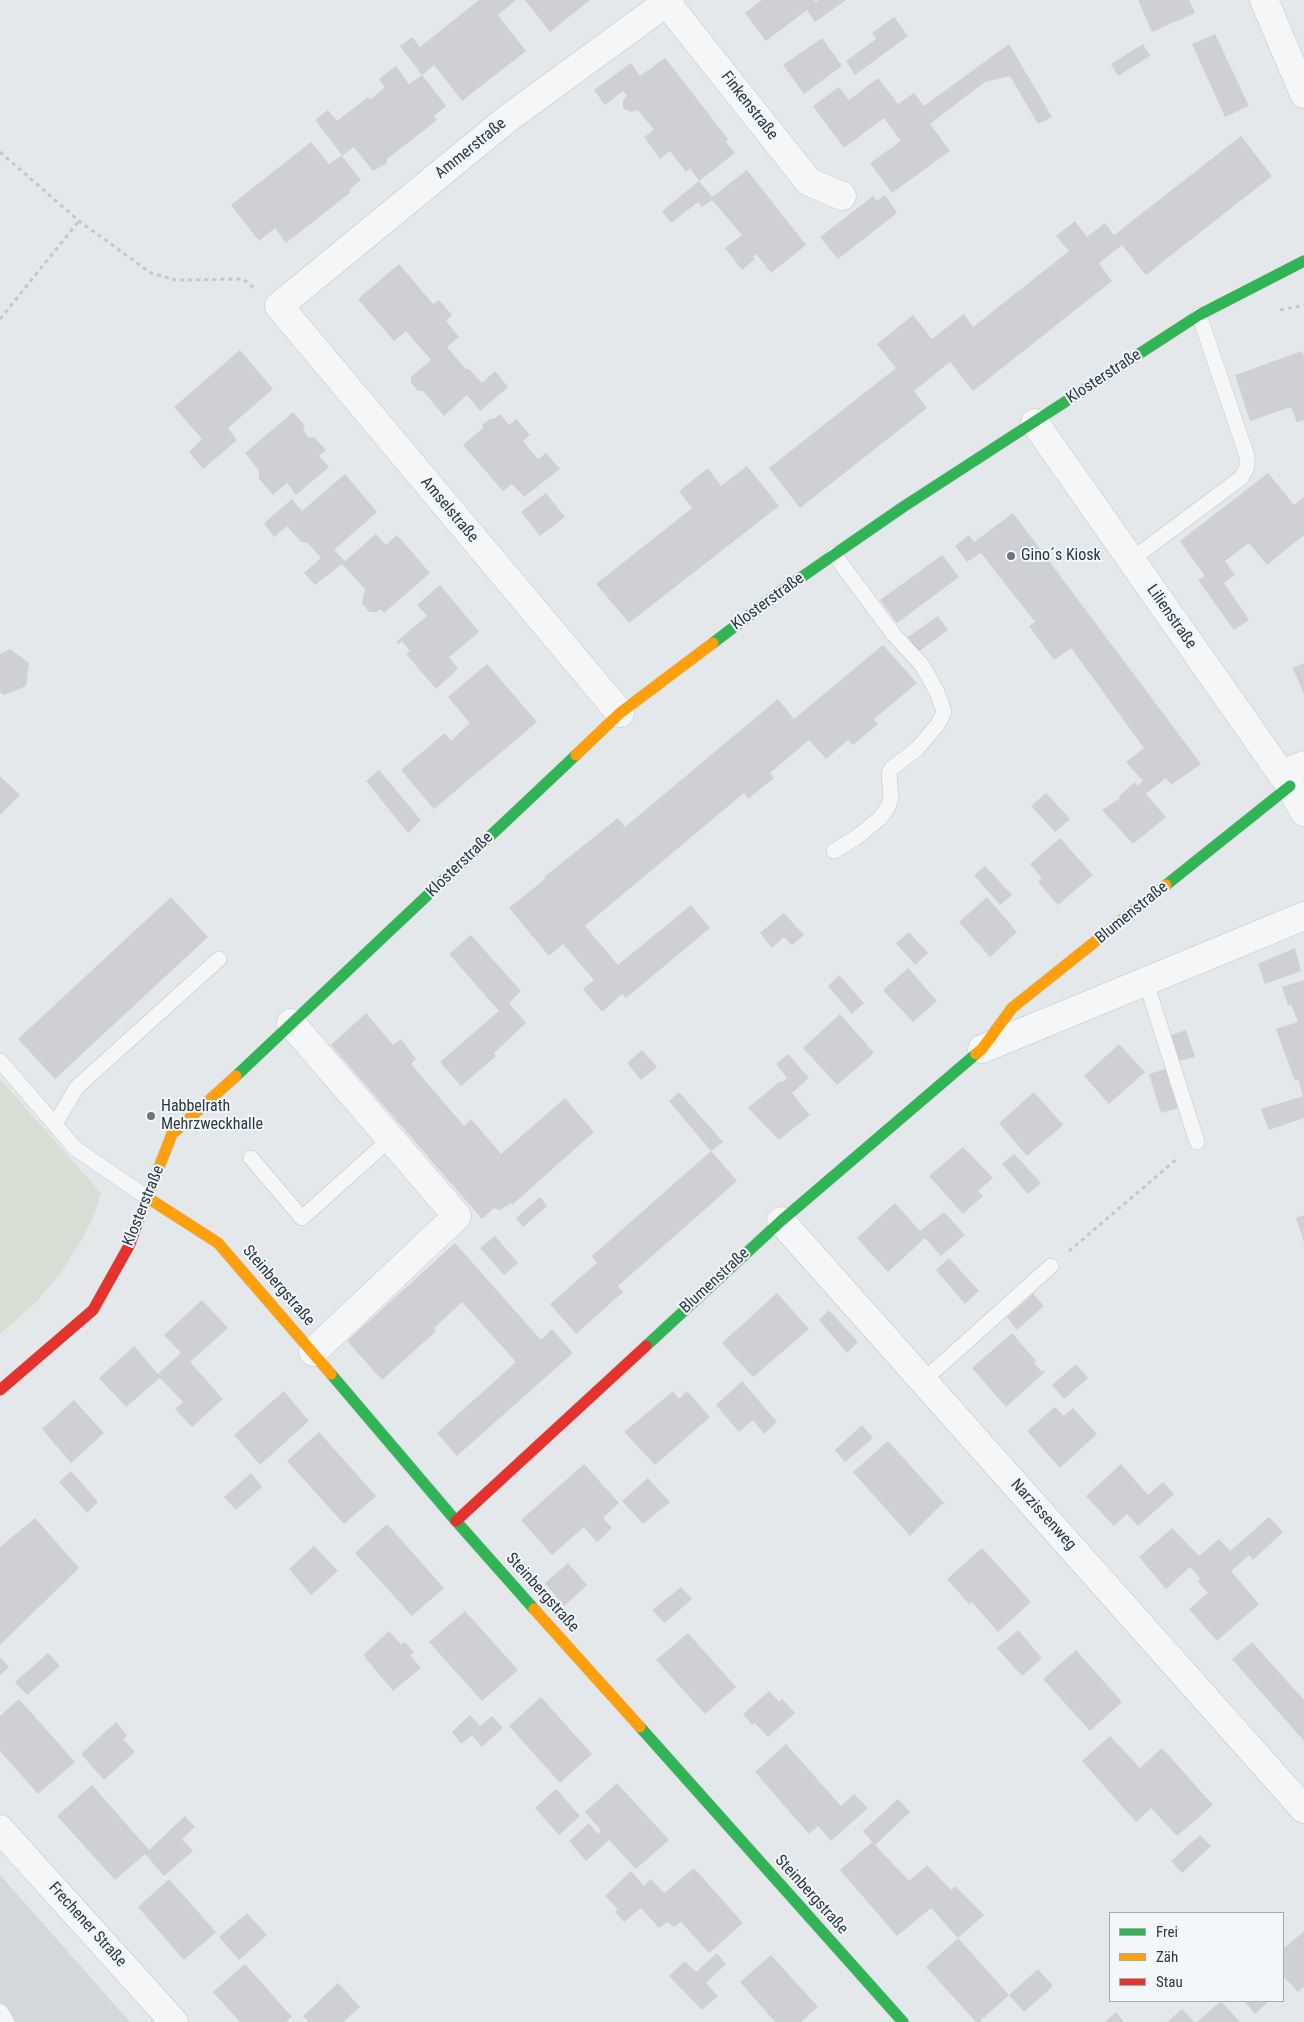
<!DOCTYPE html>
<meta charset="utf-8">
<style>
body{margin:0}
#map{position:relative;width:1304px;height:2022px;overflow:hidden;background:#e5e8ea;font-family:"Roboto Condensed",sans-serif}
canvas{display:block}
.legend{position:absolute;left:1109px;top:1912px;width:175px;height:90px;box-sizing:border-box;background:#f3f7f9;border:1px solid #a2abb1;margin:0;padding:6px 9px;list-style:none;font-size:15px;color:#293846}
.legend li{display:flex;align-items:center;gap:10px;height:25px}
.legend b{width:25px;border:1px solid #a2abb1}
</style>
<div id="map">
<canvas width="1304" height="2022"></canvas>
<ul class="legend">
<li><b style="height:6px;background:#30b455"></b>Frei</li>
<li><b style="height:6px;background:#ff9f0a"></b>Zäh</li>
<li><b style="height:6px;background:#e5322d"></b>Stau</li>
</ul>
</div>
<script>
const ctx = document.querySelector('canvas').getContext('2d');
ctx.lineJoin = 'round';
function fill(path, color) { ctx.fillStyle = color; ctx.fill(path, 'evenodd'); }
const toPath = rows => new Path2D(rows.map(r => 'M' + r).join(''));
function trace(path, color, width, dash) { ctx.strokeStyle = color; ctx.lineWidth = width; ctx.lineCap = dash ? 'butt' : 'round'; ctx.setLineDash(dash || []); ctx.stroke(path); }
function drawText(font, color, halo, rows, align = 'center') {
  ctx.font = font + ' "Roboto Condensed",sans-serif'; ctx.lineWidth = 4; ctx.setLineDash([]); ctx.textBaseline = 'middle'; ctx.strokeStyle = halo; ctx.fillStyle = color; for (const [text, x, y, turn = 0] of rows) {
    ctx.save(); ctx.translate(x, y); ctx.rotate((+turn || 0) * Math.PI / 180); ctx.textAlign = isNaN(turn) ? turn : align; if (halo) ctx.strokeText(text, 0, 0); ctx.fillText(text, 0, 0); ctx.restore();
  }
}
fill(toPath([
 [0,1875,130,2022,0,2022]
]), '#d3d8dd');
fill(toPath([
 [0,1079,101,1193,93,1218,81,1241,60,1274,35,1303,0,1334]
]), '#d7dfd5');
fill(toPath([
 [479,0,516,0,498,15,526,51,462,101,434,65,422,75,400,46,412,37,420,47],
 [525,0,590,0,550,32],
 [762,0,814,0,816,2,818,0,846,0,815,22,807,10,766,41,745,13],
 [1138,0,1189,0,1195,13,1152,32],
 [894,17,908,36,855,75,846,61,876,39,872,33],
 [1215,34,1249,106,1225,117,1192,44],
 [822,38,842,66,804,94,783,65],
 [1009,44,1052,117,1038,124,1010,76,985,82,930,124,950,151,892,193,870,163,901,141,884,118,844,148,813,106,839,87,849,100,878,78,898,104,914,93,924,106],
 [1143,44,1150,56,1118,76,1111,64],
 [665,58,728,139,726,142,735,153,699,181,712,197,747,170,806,245,771,273,756,254,753,257,755,259,742,270,725,248,742,235,712,200,702,207,698,202,671,223,662,211,699,181,690,168,686,172,670,151,660,159,644,137,654,130,638,110,631,112,623,108,623,101,627,95,623,91,605,105,594,90,631,63,640,76],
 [396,66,409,84,422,75,446,106,434,116,437,120,387,159,387,163,373,171,354,147,342,156,361,180,349,190,351,192,286,243,275,228,259,241,231,205,311,142,329,164,342,155,315,120,328,110,337,121,368,97,370,100,385,87,379,79],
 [1241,136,1272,176,1146,275,1122,245,1099,263,1112,281,973,391,950,362,914,391,927,408,800,508,769,468,896,368,877,344,913,315,932,339,964,314,973,327,1069,251,1056,236,1075,221,1087,237,1105,223,1114,235],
 [885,195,897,213,838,259,820,237,873,196,877,201],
 [399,264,433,304,439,300,452,315,446,321,459,337,447,347,466,369,469,369,482,383,495,371,508,387,480,411,467,395,444,416,423,391,418,391,411,383,411,377,431,360,406,331,394,341,358,299],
 [240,350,273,389,228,428,237,440,203,469,189,452,202,439,174,407],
 [1302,351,1304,357,1304,420,1297,422,1291,407,1250,421,1235,375],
 [293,412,305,426,303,430,309,438,314,437,326,450,319,456,329,467,296,495,287,483,273,495,259,479,259,471,245,453],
 [500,414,509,425,516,419,530,435,523,441,538,459,546,453,560,469,524,497,512,484,503,491,463,445,483,428,482,425,490,419,494,419],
 [747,466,779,506,629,623,596,584,692,508,679,491,708,468,721,486],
 [1268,473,1294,505,1304,497,1304,535,1267,565,1249,543,1225,561,1235,575,1224,583,1249,620,1234,630,1198,580,1205,576,1180,541],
 [345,474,377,512,334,550,345,561,376,534,386,545,397,535,430,573,384,613,381,609,377,612,369,612,362,603,365,589,342,564,315,585,304,573,321,558,308,543,301,542,287,526,274,537,264,523,292,499,302,511],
 [546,493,565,517,540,536,521,512],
 [1013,513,1201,764,1171,785,1166,778,1146,794,1166,817,1133,844,1102,810,1120,798,1119,796,1135,782,1138,786,1143,781,1126,762,1144,748,1071,648,1054,660,1029,626,1035,622,981,553,967,562,955,546,969,535,974,542],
 [942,555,959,577,897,623,880,600],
 [440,585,479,632,449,657,458,669,436,689,406,654,410,651,402,641,398,644,396,642,427,616,417,605],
 [938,616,948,630,918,652,908,637],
 [883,645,917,683,874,719,878,724,853,745,848,740,826,759,809,740,770,773,774,778,748,799,744,793,585,926,618,965,691,905,710,928,626,998,622,994,602,1012,583,989,594,980,563,944,549,956,509,908,545,879,544,877,618,818,625,827,778,699,794,719],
 [10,649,29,663,26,686,4,695,0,692,0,654],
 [1304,663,1304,695,1293,668],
 [487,664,537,722,434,809,401,770,445,733,451,741,470,723,448,697],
 [379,770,421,820,408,833,366,781],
 [0,776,20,795,0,815],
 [1046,793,1070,819,1055,832,1031,806],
 [1060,838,1093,875,1058,905,1038,882,1042,878,1030,864],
 [985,866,1012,895,1000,905,974,875],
 [171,897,208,937,55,1079,18,1039],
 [987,897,1017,932,990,957,959,922],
 [784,913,804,935,792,945,784,937,772,948,760,933],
 [909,932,928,953,915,965,896,943],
 [471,935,521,991,509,1003,526,1023,494,1053,496,1056,461,1086,440,1062,499,1011,449,954],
 [1295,948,1301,971,1265,984,1258,964],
 [908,968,937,1001,913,1022,883,990],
 [839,975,864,1003,852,1014,828,986],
 [1304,980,1304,1118,1269,1130,1261,1109,1303,1096,1298,1079,1295,1081,1276,1029,1298,1022,1291,1004,1288,1005,1282,987],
 [366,1013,393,1045,401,1039,416,1059,411,1064,464,1126,471,1119,501,1154,565,1098,594,1132,512,1205,511,1203,500,1210,494,1208,482,1219,331,1045],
 [840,1014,874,1053,837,1085,803,1048],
 [1186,1030,1195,1057,1179,1061,1171,1035],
 [1119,1044,1145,1072,1109,1104,1084,1076],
 [642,1050,657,1067,641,1080,627,1063],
 [788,1054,809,1078,792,1093,810,1115,779,1140,748,1108,780,1081,782,1082,787,1078,776,1064],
 [1166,1069,1178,1108,1161,1113,1149,1074],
 [679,1092,723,1142,711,1151,737,1181,618,1286,623,1292,576,1334,550,1304,597,1263,592,1256,711,1151,669,1101],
 [1034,1092,1063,1125,1027,1156,999,1123],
 [963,1147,993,1178,978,1191,983,1196,963,1214,929,1176],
 [1014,1154,1041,1183,1028,1194,1002,1164],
 [540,1197,547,1206,523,1227,516,1218],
 [895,1203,920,1231,944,1212,965,1235,941,1256,925,1238,888,1272,857,1238],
 [1304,1215,1304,1242,1296,1218],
 [495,1236,518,1263,504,1275,480,1248],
 [455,1243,541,1340,552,1329,573,1353,457,1456,437,1433,516,1362,462,1302,434,1328,436,1331,382,1380,347,1341],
 [949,1258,979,1291,965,1304,936,1270],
 [777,1293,809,1329,753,1377,722,1343],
 [1033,1294,1044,1306,1017,1330,1007,1317],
 [202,1300,228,1328,190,1362,223,1399,192,1427,175,1409,183,1402,160,1378,126,1407,99,1378,134,1346,158,1374,181,1353,164,1335],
 [829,1310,858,1342,847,1353,819,1320],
 [1012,1333,1036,1361,1034,1363,1042,1372,1044,1370,1045,1372,1006,1407,972,1368],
 [1076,1364,1088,1378,1064,1399,1052,1385],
 [742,1381,777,1422,764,1434,753,1420,739,1432,716,1405],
 [284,1391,309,1421,260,1465,234,1435],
 [673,1391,679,1399,687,1391,710,1417,655,1465,624,1432],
 [74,1400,104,1433,71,1463,42,1429],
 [1055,1407,1064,1416,1073,1408,1097,1434,1060,1468,1027,1431],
 [862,1425,873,1438,845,1462,835,1450],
 [319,1432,376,1496,344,1524,287,1461],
 [888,1441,946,1505,942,1504,910,1536,853,1472],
 [584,1464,619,1503,603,1518,612,1528,597,1542,584,1527,552,1555,521,1520],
 [1121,1464,1148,1495,1163,1482,1174,1494,1138,1526,1127,1514,1114,1526,1086,1496],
 [71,1471,98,1502,87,1513,59,1482],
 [251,1473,262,1487,236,1510,224,1497],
 [648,1478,670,1502,643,1524,622,1501],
 [1269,1517,1283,1532,1253,1560,1249,1555,1231,1571,1259,1604,1217,1641,1189,1609,1208,1593,1198,1582,1200,1578,1190,1567,1166,1589,1139,1557,1172,1528,1199,1556,1219,1539,1230,1551],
 [35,1518,79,1568,0,1645,0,1547],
 [387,1524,444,1588,412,1616,355,1553],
 [314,1546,338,1571,311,1595,289,1569],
 [982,1548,1031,1602,998,1632,972,1602,969,1604,947,1579],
 [568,1563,587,1585,564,1606,545,1583],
 [681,1587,692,1599,665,1623,652,1610],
 [465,1611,518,1670,482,1701,429,1642],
 [1018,1630,1042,1658,1022,1676,997,1648],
 [389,1631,401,1644,405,1642,414,1652,410,1655,421,1668,393,1691,363,1655],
 [688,1633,736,1687,705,1714,656,1660],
 [1252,1642,1304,1700,1304,1741,1232,1659],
 [1076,1650,1122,1702,1090,1731,1043,1679],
 [48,1653,60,1666,27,1695,15,1682],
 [0,1657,9,1667,0,1675],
 [769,1691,779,1702,782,1699,795,1713,768,1737,755,1723,752,1725,743,1714],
 [541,1697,592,1754,560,1783,509,1726],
 [19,1699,75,1762,38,1794,0,1751,0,1716],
 [470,1715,480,1726,492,1716,503,1728,482,1747,472,1735,461,1744,452,1732],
 [116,1722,127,1735,123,1739,135,1752,104,1780,81,1754],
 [1110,1736,1140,1768,1162,1748,1213,1805,1177,1836,1151,1808,1136,1822,1082,1761],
 [786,1744,841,1806,854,1794,868,1808,831,1841,818,1826,809,1834,755,1772],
 [617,1783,669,1840,636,1869,609,1840,586,1861,569,1841,589,1823,598,1834,601,1830,585,1812],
 [92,1785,149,1850,185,1816,195,1827,182,1839,193,1851,164,1876,145,1854,115,1880,57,1816],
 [556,1789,580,1816,559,1835,535,1808],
 [898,1799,910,1812,875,1845,909,1881,927,1865,951,1890,955,1886,984,1915,958,1938,931,1908,897,1936,840,1870,872,1842,863,1831],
 [1200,1835,1211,1846,1182,1873,1171,1861],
 [694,1868,743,1923,709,1953,681,1922,674,1927,667,1922,659,1928,641,1908,624,1922,615,1912,618,1909,605,1896,631,1871,644,1886,651,1879,664,1893],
 [169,1879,216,1932,184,1960,138,1907],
 [247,1913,267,1935,239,1960,219,1937],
 [1304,1931,1304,1987,1298,1992,1283,1976,1283,1949],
 [958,1938,1009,1995,1038,1969,1053,1986,1024,2012,1009,1995,979,2022,976,2022,926,1967],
 [717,1953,726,1964,706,1983,718,1996,702,2010,669,1976,685,1961,696,1972],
 [771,1955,818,2007,801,2022,775,2022,740,1982],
 [245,1964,292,2017,286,2022,240,2022,213,1992],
 [338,1983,360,2007,343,2022,309,2022,303,2016],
 [1221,2001,1240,2022,1197,2022],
 [1244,2001,1269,2001,1255,2014],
 [1182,2009,1194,2022,1167,2022],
 [1116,2012,1124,2022,1105,2022]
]), '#ced0d3');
const lane = toPath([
 [834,554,894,635,922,665,937,692,944,712,938,724,917,749,892,768,889,773,891,798,888,807,880,818,857,837,834,851],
 [1131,560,1241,478,1247,467,1247,456,1199,315],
 [1146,982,1197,1142],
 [0,1061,76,1149,148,1198],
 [55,1124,77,1087,219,959],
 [251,1158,302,1218,390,1139],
 [924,1380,1051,1266],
 [0,2011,7,2022]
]);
const street = toPath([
 [1264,0,1304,94],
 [666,2,809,182,842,196],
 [1035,423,1290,786,1304,812],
 [620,713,279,306,507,119,670,0],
 [1282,774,1304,765],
 [291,1023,457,1216,313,1352],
 [982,1049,1304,916],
 [781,1221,1304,1809],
 [0,1829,174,2022]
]);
const fast = toPath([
 [713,643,780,592,903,507,1199,315,1304,261],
 [1166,885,1290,786],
 [236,1076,576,755],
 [646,1346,781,1221,976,1054],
 [331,1374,456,1521,534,1609],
 [640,1727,903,2022]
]);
const slow = toPath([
 [576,755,620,713,713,643],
 [976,1054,982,1049,1012,1008,1166,885],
 [148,1198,218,1243,331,1374],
 [137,1224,172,1134,236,1076],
 [534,1609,640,1727]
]);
const jam = toPath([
 [0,1390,93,1310,130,1244,137,1224],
 [456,1521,646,1346]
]);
trace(lane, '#c3c6c8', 16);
trace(street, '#c3c6c8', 29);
trace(fast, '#c3c6c8', 12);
trace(slow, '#c3c6c8', 12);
trace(jam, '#c3c6c8', 12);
trace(toPath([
 [0,152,79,221,151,273,176,280,243,279,255,289],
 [1280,310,1304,305],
 [0,319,79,221],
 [1069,1251,1178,1158]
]), '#c3c8ca', 3, [4, 4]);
trace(lane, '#f4f6f7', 15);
trace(street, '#f4f6f7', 28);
trace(fast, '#30b455', 11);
trace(slow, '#ff9f0a', 11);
trace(jam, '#e5322d', 11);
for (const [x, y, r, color] of [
 [1011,556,5,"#6b767f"],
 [151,1116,5,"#6b767f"]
]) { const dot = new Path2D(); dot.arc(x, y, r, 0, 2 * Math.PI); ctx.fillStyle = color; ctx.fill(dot); trace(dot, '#f3f7f9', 2); }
drawText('16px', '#293846', '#f3f7f9', [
 ["Finkenstraße",749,106,52],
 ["Ammerstraße",471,149,-39],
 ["Klosterstraße",1104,377,-33],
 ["Amselstraße",449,510,50],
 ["Klosterstraße",768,602,-36],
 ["Lilienstraße",1171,617,55],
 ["Klosterstraße",460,865,-44],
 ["Blumenstraße",1132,913,-39],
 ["Klosterstraße",144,1206,-68],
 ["Blumenstraße",715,1281,-43],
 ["Steinbergstraße",278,1286,49],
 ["Narzissenweg",1043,1515,48],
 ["Steinbergstraße",542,1593,48],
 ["Steinbergstraße",811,1895,48],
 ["Frechener Straße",87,1925,48]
]);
drawText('16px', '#293846', '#f3f7f9', [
 ["Gino´s Kiosk",1021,556],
 ["Habbelrath",161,1107],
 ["Mehrzweckhalle",161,1125]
], 'left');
</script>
